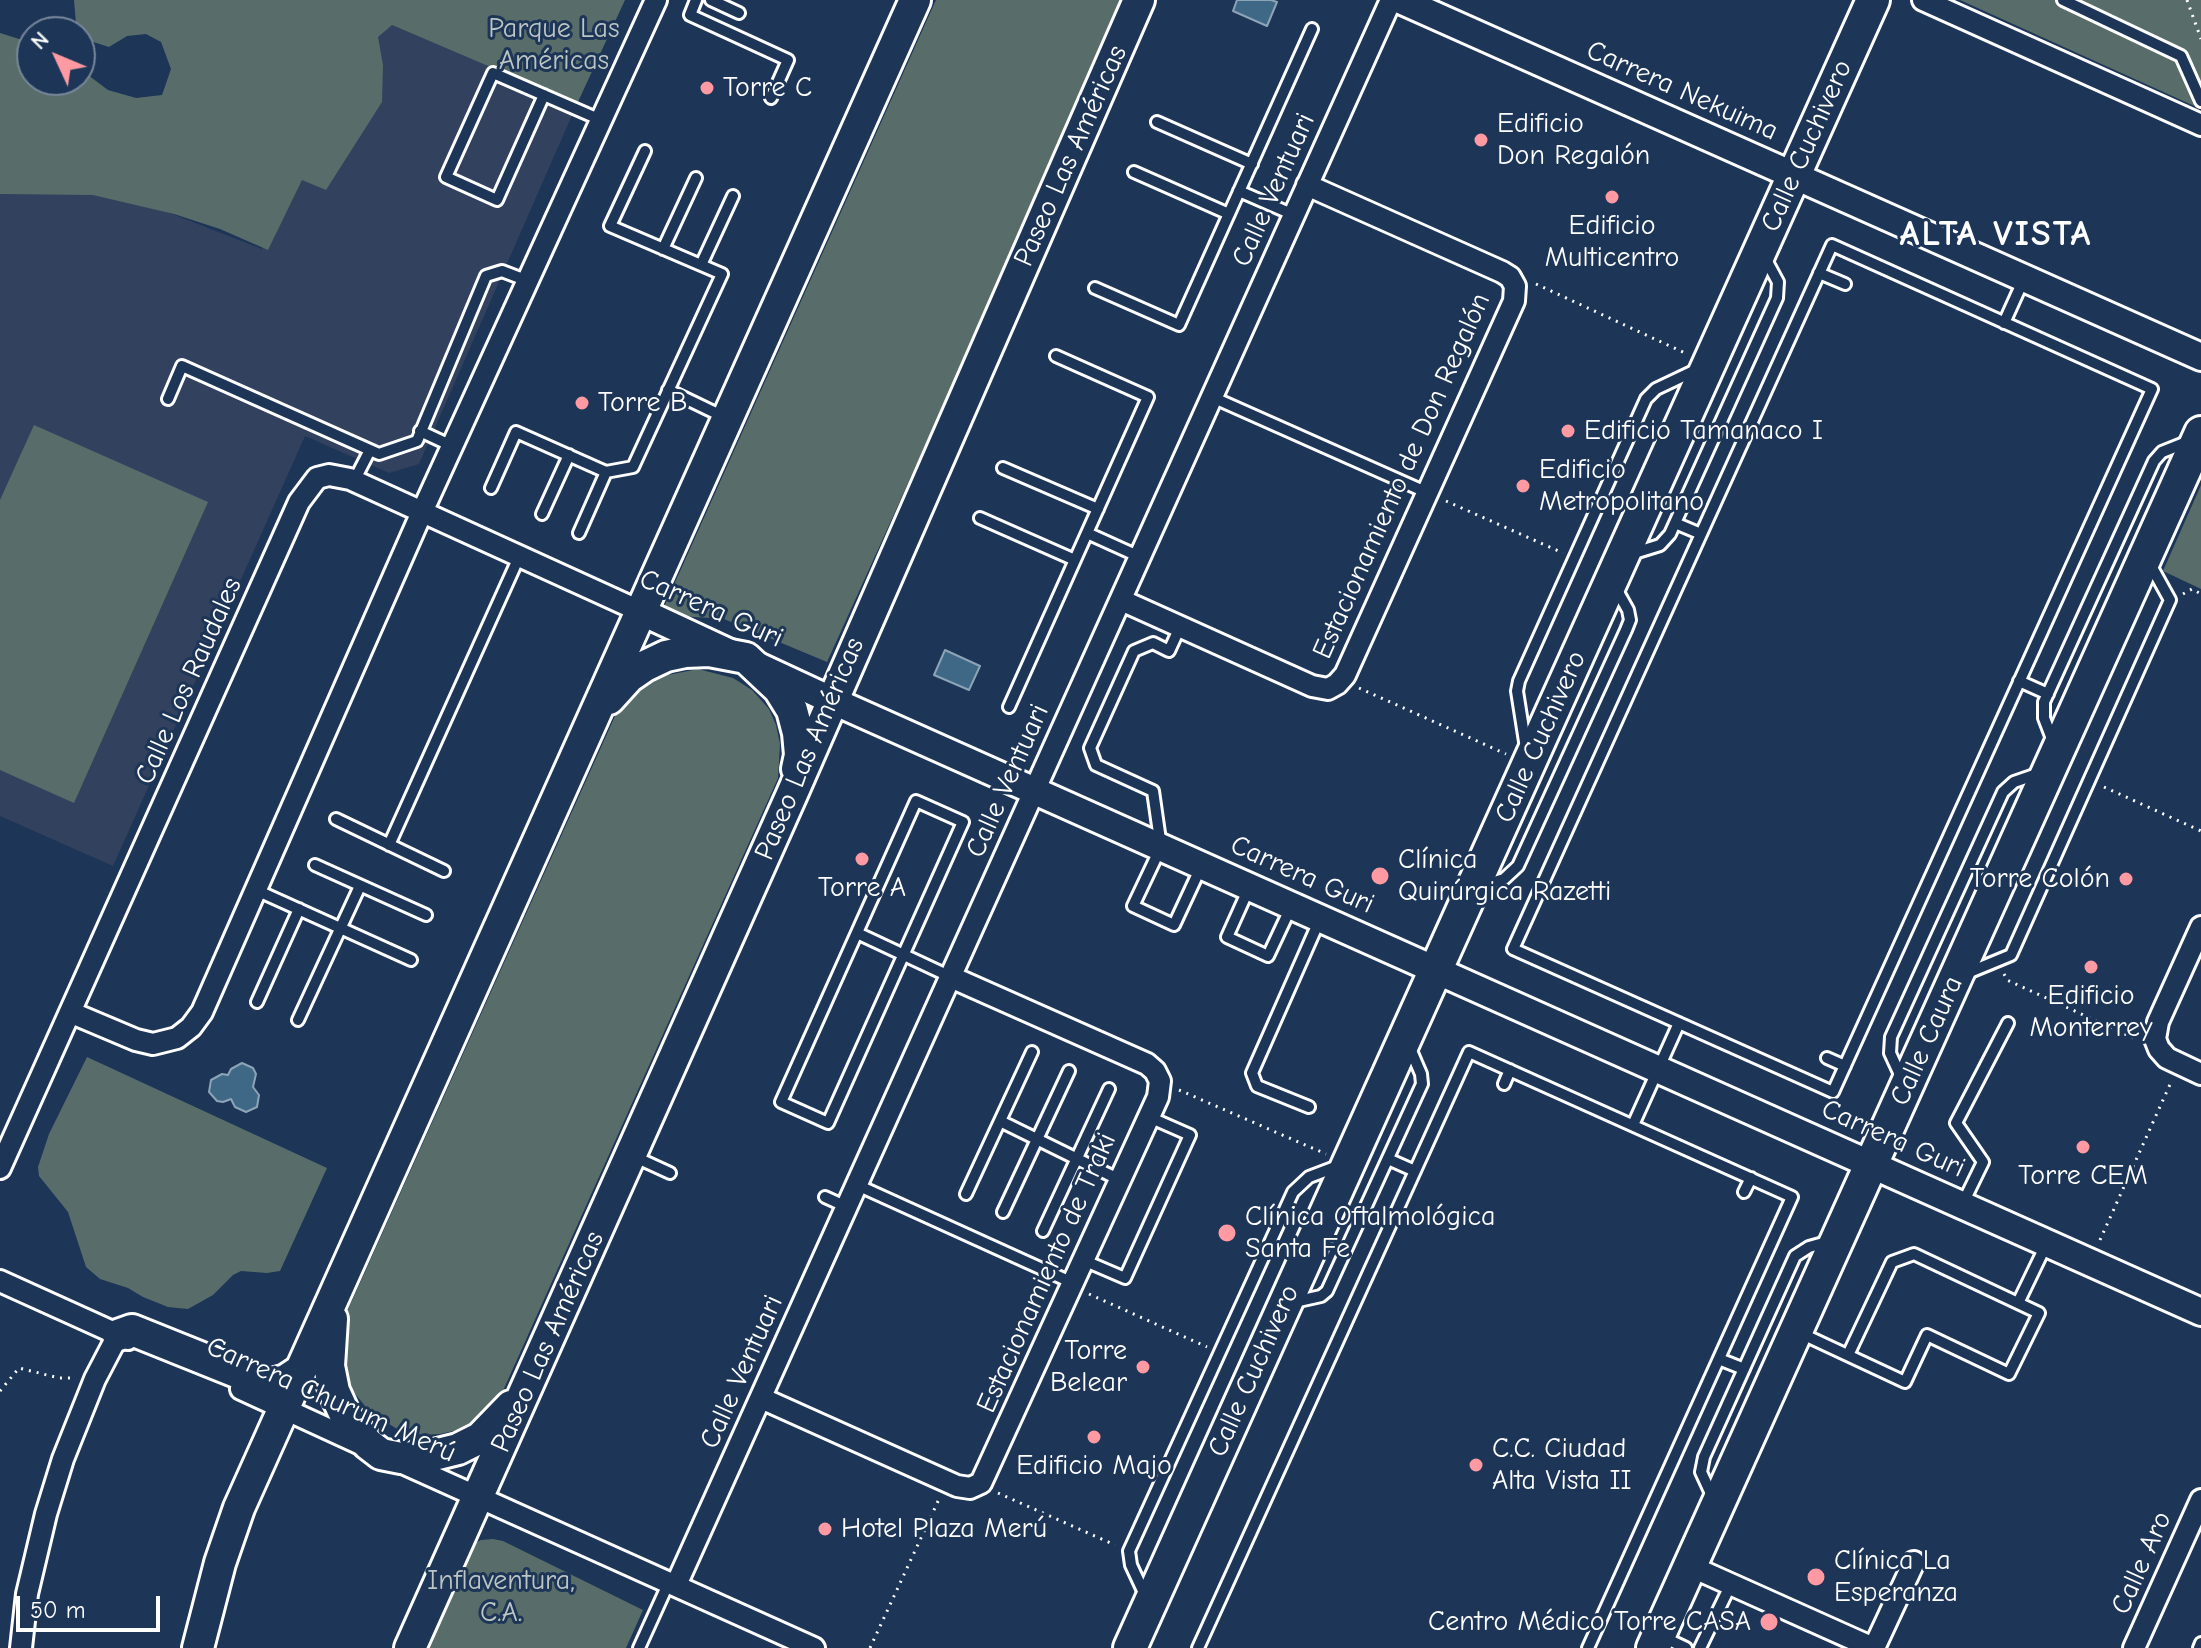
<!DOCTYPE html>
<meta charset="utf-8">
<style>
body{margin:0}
#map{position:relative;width:2201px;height:1648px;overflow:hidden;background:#1d3557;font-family:"Comic Neue",sans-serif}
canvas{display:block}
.north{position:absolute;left:16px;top:16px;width:80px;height:80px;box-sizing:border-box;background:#1d3557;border:2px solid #77869a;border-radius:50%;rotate:314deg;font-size:22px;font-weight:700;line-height:32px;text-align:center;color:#fff}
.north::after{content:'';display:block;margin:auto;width:28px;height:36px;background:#ff9aa2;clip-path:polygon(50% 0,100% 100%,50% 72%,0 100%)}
.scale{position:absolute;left:16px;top:1596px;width:144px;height:36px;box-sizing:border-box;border:4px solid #fff;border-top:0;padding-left:10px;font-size:24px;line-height:28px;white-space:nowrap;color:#fff;-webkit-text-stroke:6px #1d3557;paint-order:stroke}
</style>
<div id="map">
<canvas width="2201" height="1648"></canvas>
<div class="north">N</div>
<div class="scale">50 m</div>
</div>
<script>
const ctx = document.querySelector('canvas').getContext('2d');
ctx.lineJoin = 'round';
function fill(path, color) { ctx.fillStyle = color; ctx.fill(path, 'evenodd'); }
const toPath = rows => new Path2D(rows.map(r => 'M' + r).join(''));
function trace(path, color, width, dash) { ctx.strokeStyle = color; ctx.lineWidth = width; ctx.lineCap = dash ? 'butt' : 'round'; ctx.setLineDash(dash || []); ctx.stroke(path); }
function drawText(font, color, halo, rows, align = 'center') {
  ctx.font = font + ' "Comic Neue",sans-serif'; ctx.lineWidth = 6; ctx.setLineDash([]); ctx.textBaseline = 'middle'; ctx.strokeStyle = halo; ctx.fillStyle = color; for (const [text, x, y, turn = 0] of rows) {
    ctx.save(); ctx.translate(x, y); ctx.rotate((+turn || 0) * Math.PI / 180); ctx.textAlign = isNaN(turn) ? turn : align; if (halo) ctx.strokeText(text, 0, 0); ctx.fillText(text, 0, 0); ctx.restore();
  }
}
fill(toPath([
 [369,15,577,104,419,464,389,473,305,436,113,866,0,816,0,188,98,185,262,249]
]), '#32415e');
fill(toPath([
 [74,0,625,0,577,104,392,25,378,37,383,65,382,102,326,190,302,180,268,250,220,229,174,214,93,195,0,194,0,33,32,43,32,80,80,80,80,69,108,90,136,98,162,95,171,69,161,42,146,34,127,36,109,47,87,40,76,24],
 [936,0,1127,0,827,662,724,619,681,616,666,611,664,607],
 [1960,0,2201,0,2201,109],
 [34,425,208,502,74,803,0,770,0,500],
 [2201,485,2201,589,2163,571],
 [698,669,733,678,752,690,769,709,776,725,780,744,778,778,502,1393,481,1417,462,1429,440,1434,422,1435,397,1429,369,1411,353,1391,348,1380,342,1356,343,1328,346,1314,616,714,638,689,658,677],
 [87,1057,327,1168,280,1271,267,1273,241,1271,233,1275,213,1295,188,1309,168,1307,143,1297,128,1288,100,1279,86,1267,68,1212,39,1176,38,1167,49,1134],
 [493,1539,503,1541,643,1610,626,1648,421,1648,469,1546,481,1540]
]), '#586d69');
const water = toPath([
 [1237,0,1271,0,1277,2,1267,26,1233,11,1237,0],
 [945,650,980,666,969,690,934,675,945,650],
 [242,1063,253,1068,256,1074,253,1087,259,1095,257,1107,246,1112,235,1107,231,1099,223,1102,217,1101,209,1092,211,1080,222,1074,228,1075,231,1069,242,1063]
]);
fill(water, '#3f6786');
trace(water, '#8ca4b6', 2);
const service = toPath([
 [696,0,690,15,788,60,771,98],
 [711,0,739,13],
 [2063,0,2181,56,2201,101],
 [544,95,497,200,446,177,493,73,601,120],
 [1157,122,1252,164],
 [1134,172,1229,214],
 [1239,191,1294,215],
 [1832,245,2152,389,1833,1092,1513,949,1832,245],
 [663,249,696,178],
 [701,265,733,196],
 [1819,273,1845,284],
 [1095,288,1179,325,1312,29],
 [2004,323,2023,281],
 [668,390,724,417],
 [1212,397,1428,493],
 [168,399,182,366,379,454,417,441,486,276,502,271,528,281],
 [420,431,452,446],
 [1003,468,1098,509],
 [354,481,370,450],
 [491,488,516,432,606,472,633,467,722,274,610,226,645,151],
 [542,514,569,455],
 [980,518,1075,560],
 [1675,523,1701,534],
 [579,533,606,472],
 [1087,533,1140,557],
 [1631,554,1660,545,1670,534,1777,298,1778,282,1765,258],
 [1180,627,1169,651,1153,643,1134,651,1090,748,1096,765,1153,791,1161,847,1133,906,1174,925,1201,867],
 [2019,681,2048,694],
 [1009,707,1148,397,1056,356],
 [2054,744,2044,718,2044,702,2154,461,2162,452,2187,442],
 [1526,748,1517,691,1519,681,1646,399,1656,389,1696,370],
 [916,801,963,822,828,1123,781,1102,916,801],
 [336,819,444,871],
 [389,845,519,557],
 [315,865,426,915],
 [1482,886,1504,879,1518,866,1626,630,1630,620,1628,610,1614,585],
 [1249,888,1227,937,1268,956,1291,907],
 [256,890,411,960],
 [857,933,951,977],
 [1965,974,2011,955,2170,600,2150,564],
 [257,1002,299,909],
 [298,1020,360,886],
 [1827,1058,1845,1066],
 [1902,1079,1890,1053,1891,1037,2003,792,2014,782,2040,773],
 [1504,1084,1510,1070],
 [1309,1107,1257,1086,1252,1073,1320,919],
 [1000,1121,1120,1180],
 [1633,1125,1679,1023],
 [633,1156,670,1173],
 [1388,1159,1415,1171],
 [857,1185,1073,1283],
 [1744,1192,1751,1178],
 [966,1194,1032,1052],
 [825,1197,847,1207],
 [1963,1203,1983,1162,1956,1123,2008,1023],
 [1003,1212,1069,1071],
 [1043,1231,1109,1089],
 [1083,1260,1125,1278,1190,1135,1149,1117],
 [1294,1302,1321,1296,1327,1291,1422,1084,1421,1074,1409,1046],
 [2018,1303,2046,1245],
 [1798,1332,1905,1382,1927,1335,2009,1374,2039,1313,1914,1254,1892,1262,1848,1355],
 [1719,1359,1744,1369],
 [1713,1498,1701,1472,1704,1457,1795,1256,1809,1247,1827,1242],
 [1145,1595,1131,1565,1129,1551,1293,1192,1309,1177,1338,1166],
 [1661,1636,1686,1648],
 [639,1648,669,1582],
 [1198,1648,1469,1052,1792,1197,1588,1648],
 [1700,1648,1731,1584],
 [2199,1648,2201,1643]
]);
const minor = toPath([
 [1923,0,2201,125],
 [1121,600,1312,686,1328,689,1337,684,1345,675,1514,301,1515,286,1510,277,1502,272,1307,185],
 [2201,927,2158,1022,2155,1039,2159,1049,2167,1058,2201,1074],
 [72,1013,136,1040,153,1044,177,1038,191,1027,202,1012,422,512,656,0],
 [0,1168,299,502,317,478,329,475,350,479,642,612],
 [0,1281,128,1339],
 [241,1389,365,1446],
 [761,1398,957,1486,970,1488,981,1483,1158,1097,1160,1081,1155,1071,1147,1064,951,977],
 [398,1461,814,1648],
 [1690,1566,1873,1648],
 [676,1585,1391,0],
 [21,1648,27,1594,46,1514,63,1459,95,1379,118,1335],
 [1874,1648,1914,1562],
 [2134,1648,2201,1500]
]);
const tertiary = toPath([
 [1400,0,2201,357],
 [642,612,831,700,2201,1312]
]);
const secondary = toPath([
 [609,699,629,677,645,666,666,656,685,652,709,651,746,658,779,689,792,710,798,733,800,755,797,769],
 [332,1319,329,1366,334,1391,345,1415,368,1444,381,1454,401,1458,430,1456,458,1449,480,1438,511,1406],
 [118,1335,132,1330,269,1385,286,1380,301,1370],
 [198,1648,220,1563,239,1508,915,0],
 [410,1648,792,794,1139,0]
]);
const primary = toPath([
 [1130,1648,1873,0],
 [1653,1648,2201,433]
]);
trace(service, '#fff', 16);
trace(minor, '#fff', 26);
trace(tertiary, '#fff', 32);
trace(secondary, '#fff', 36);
trace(primary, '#fff', 38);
trace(toPath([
 [2187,0,2201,39],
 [1536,284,1685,353],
 [1446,501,1563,553],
 [2183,594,2192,589,2201,594],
 [1359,688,1506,754],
 [2104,787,2201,831],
 [2004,974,2007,980,2136,1039],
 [1179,1090,1326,1154],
 [2100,1240,2172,1080],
 [1089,1294,1207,1347],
 [0,1391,19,1368,59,1378,75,1378],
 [998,1493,1115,1545],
 [870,1648,939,1499]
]), '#fff', 3, [2, 6]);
trace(service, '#1d3557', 10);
trace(minor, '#1d3557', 20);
trace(tertiary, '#1d3557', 26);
trace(secondary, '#1d3557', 30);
trace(primary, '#1d3557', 32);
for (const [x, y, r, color] of [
 [707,88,8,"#ff9aa2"],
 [1481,140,8,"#ff9aa2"],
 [1612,197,8,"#ff9aa2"],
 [582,403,8,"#ff9aa2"],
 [1568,431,8,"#ff9aa2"],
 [1523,486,8,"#ff9aa2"],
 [862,859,8,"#ff9aa2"],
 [1380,876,10,"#ff9aa2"],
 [2126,879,8,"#ff9aa2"],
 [2091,967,8,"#ff9aa2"],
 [2083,1147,8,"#ff9aa2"],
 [1227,1233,10,"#ff9aa2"],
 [1143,1367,8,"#ff9aa2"],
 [1094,1437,8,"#ff9aa2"],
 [1476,1465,8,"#ff9aa2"],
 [825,1529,8,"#ff9aa2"],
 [1816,1577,10,"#ff9aa2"],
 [1769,1622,10,"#ff9aa2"]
]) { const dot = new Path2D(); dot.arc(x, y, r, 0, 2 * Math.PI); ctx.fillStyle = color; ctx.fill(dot); trace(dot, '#1d3557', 3); }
drawText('28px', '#bcc5c3', '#1d3557', [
 ["Parque Las",554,29],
 ["Américas",554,61],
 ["Inflaventura,",501,1581],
 ["C.A.",501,1613]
]);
drawText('28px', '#fff', '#1d3557', [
 ["Torre C",723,88],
 ["Edificio",1497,124],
 ["Don Regalón",1497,156],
 ["Edificio",1612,226,"center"],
 ["Multicentro",1612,258,"center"],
 ["Torre B",598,403],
 ["Edificio Tamanaco I",1584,431],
 ["Edificio",1539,470],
 ["Metropolitano",1539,502],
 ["Clínica",1398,860],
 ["Quirúrgica Razetti",1398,892],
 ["Torre Colón",2110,879,"right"],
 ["Torre A",862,888,"center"],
 ["Edificio",2091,996,"center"],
 ["Monterrey",2091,1028,"center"],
 ["Torre CEM",2083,1176,"center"],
 ["Clínica Oftalmológica",1245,1217],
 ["Santa Fe",1245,1249],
 ["Torre",1127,1351,"right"],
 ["Belear",1127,1383,"right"],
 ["C.C. Ciudad",1492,1449],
 ["Alta Vista II",1492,1481],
 ["Edificio Majo",1094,1466,"center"],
 ["Hotel Plaza Merú",841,1529],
 ["Clínica La",1834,1561],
 ["Esperanza",1834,1593],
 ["Centro Médico Torre CASA",1751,1622,"right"]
], 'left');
drawText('28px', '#fff', '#1d3557', [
 ["Carrera Nekuima",1682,91,24],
 ["Calle Cuchivero",1807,146,-66],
 ["Paseo Las Américas",1071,156,-66],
 ["Calle Ventuari",1274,190,-66],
 ["Estacionamiento de Don Regalón",1402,476,-66],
 ["Carrera Guri",711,609,24],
 ["Calle Los Raudales",189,681,-66],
 ["Calle Cuchivero",1541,737,-66],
 ["Paseo Las Américas",810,749,-67],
 ["Calle Ventuari",1008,781,-66],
 ["Carrera Guri",1302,875,24],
 ["Calle Caura",1927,1041,-66],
 ["Carrera Guri",1893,1139,24],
 ["Estacionamiento de Traki",1047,1273,-66],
 ["Paseo Las Américas",548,1342,-66],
 ["Calle Cuchivero",1254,1371,-66],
 ["Calle Ventuari",742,1372,-66],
 ["Carrera Churum Merú",331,1400,24],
 ["Calle Aro",2142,1563,-66]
]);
ctx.letterSpacing = '2px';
drawText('bold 36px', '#fff', '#1d3557', [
 ["ALTA VISTA",1996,235]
]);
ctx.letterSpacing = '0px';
</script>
